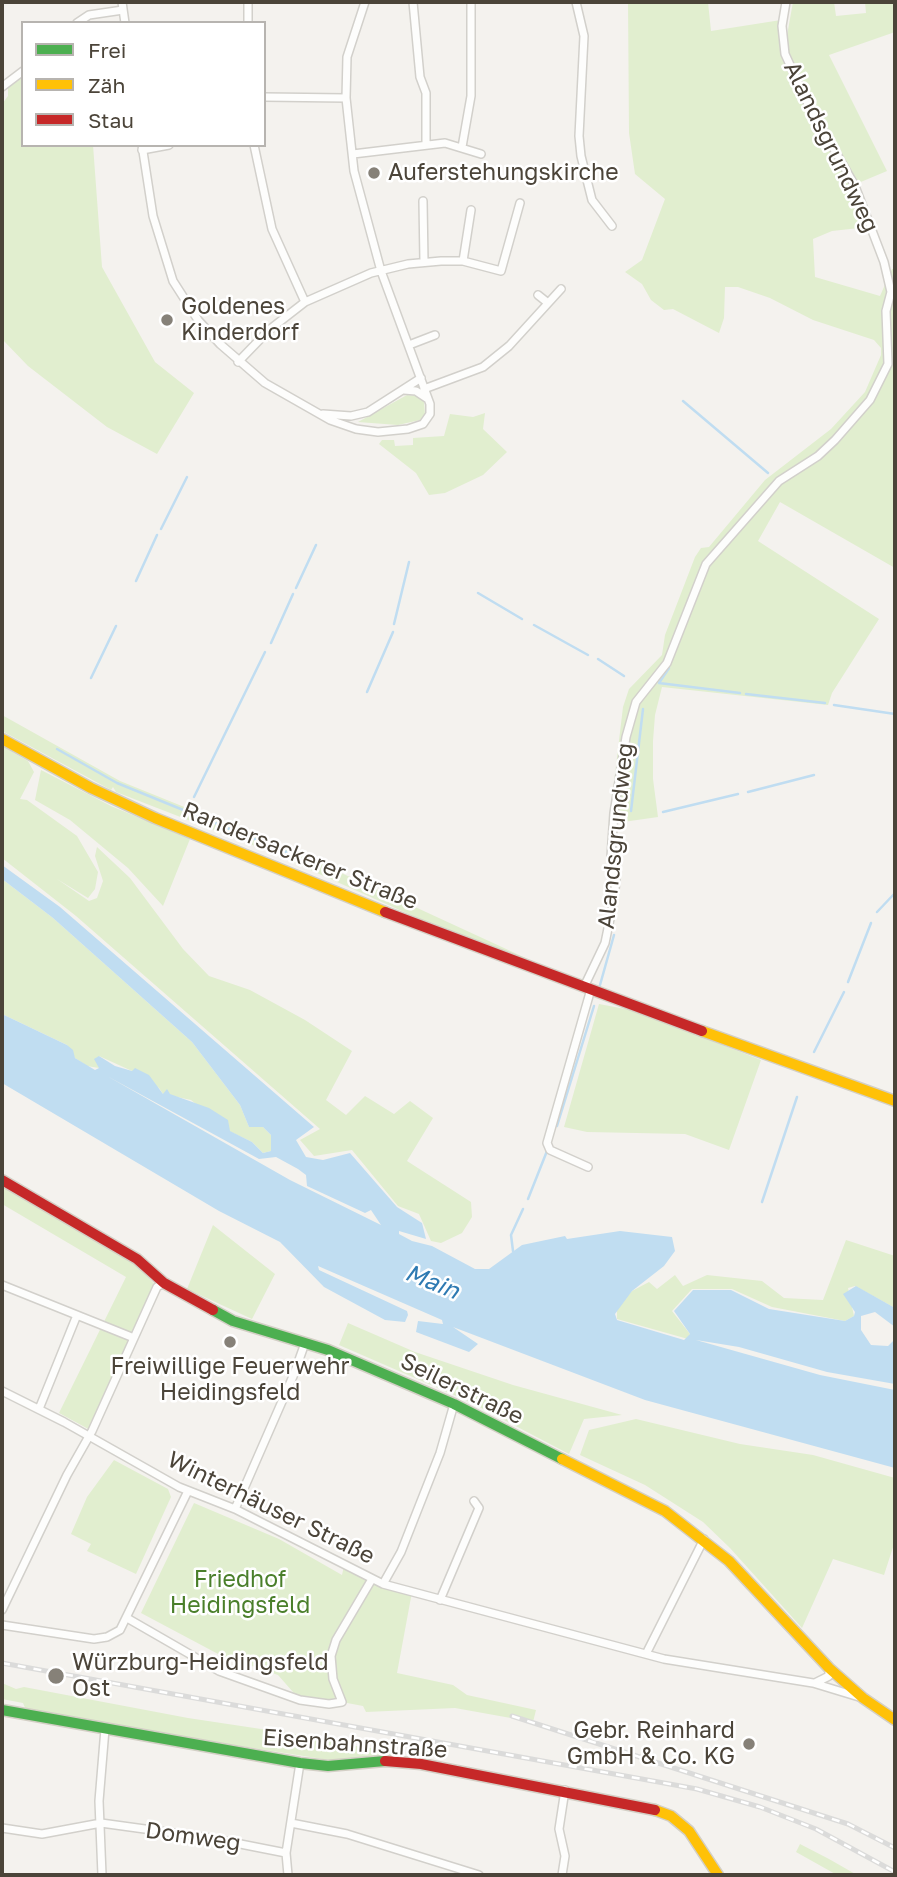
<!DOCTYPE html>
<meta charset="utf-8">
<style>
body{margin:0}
#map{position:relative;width:897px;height:1877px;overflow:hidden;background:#f4f2ee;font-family:"Golos Text",sans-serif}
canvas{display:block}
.frame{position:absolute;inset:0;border:4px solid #4b4439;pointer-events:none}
.legend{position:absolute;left:21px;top:21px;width:245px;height:126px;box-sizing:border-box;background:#fff;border:2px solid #b7b4b0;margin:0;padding:9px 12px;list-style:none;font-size:21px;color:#4b4439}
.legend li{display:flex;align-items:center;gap:14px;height:35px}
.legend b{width:35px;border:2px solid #b7b4b0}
</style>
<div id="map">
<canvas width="897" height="1877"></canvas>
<div class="frame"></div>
<ul class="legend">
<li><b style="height:9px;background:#4caf50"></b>Frei</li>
<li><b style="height:9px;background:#ffc107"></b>Zäh</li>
<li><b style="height:9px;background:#c62828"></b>Stau</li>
</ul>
</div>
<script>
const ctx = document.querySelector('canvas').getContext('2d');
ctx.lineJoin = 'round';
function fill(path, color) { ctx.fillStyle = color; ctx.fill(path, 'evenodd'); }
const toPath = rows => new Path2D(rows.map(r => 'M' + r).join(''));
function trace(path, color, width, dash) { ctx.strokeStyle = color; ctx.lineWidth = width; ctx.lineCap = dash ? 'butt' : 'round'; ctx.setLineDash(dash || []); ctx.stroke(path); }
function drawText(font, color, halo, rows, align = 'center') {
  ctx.font = font + ' "Golos Text",sans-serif'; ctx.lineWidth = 5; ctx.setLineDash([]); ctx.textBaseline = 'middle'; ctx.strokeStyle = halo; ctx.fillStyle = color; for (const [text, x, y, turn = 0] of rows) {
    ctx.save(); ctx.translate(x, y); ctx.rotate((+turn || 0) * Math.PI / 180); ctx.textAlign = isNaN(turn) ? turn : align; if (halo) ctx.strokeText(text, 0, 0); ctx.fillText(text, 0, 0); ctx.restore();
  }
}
fill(toPath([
 [628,2,708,2,711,31,781,20,781,45,851,182,868,227,832,231,813,239,815,277,880,296,892,269,895,269,895,568,780,502,758,541,879,619,832,693,828,705,662,687,655,715,653,741,653,779,658,817,609,824,623,707,629,689,662,655,665,635,695,557,701,548,709,547,765,480,831,429,865,392,881,355,881,348,874,340,813,320,770,298,738,287,725,287,724,318,719,333,673,309,664,310,651,300,642,284,625,272,642,260,665,199,635,174,629,133],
 [793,2,834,2,836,16,866,13,865,2,895,2,895,32,829,55,887,171,856,184,807,98,794,70,786,41],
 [23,77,23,145,93,145,102,267,155,362,194,393,157,454,107,427,28,366,2,339,2,104,8,96,8,88],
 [407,395,417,396,424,402,425,414,420,420,398,425,358,422],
 [485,413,483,429,507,452,483,475,445,493,429,495,416,473,379,444,382,440,394,440,395,446,413,445,413,438,444,436,450,414,473,417],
 [2,715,120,781,298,853,530,960,453,934,268,851,116,792,113,787,111,790,2,731],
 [2,746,28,761,34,772,20,799,27,800,77,836,98,872,95,889,88,898,57,879,89,901,97,898,103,881,95,856,97,847,130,878,183,949,209,976,250,990,305,1020,352,1051,326,1100,346,1115,365,1096,394,1114,410,1101,433,1118,407,1161,471,1202,472,1217,462,1233,441,1243,431,1241,419,1214,398,1206,352,1150,314,1156,300,1140,320,1129,76,916,2,858],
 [41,770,111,806,190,839,163,906,128,868,70,820,35,800],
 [2,879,53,918,192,1042,240,1105,249,1127,263,1127,271,1135,271,1151,263,1153,252,1142,229,1131,191,1100,163,1094,159,1088,132,1071,99,1056,99,1068,87,1066,75,1058,67,1045,2,1014],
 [599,1004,636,1011,761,1060,729,1150,685,1134,587,1132,564,1127],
 [2,1185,134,1262,157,1287,92,1431,59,1413,126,1277,2,1204],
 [213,1225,275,1274,252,1319,187,1289],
 [846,1240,895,1256,895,1308,855,1286,848,1288,854,1316,845,1321,772,1307,732,1289,692,1289,672,1311,690,1334,688,1339,617,1319,617,1306,632,1291,649,1282,657,1289,675,1275,683,1286,707,1275,762,1281,784,1298,823,1300],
 [348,1323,415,1352,513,1385,622,1415,584,1419,569,1454,468,1401,339,1345],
 [636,1419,740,1444,813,1455,895,1478,895,1541,884,1575,833,1559,802,1628,730,1548,703,1522,645,1485,580,1455,589,1430],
 [114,1460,168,1489,171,1497,136,1574,87,1551,91,1544,71,1534,87,1497],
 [194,1503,279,1539,342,1575,344,1566,412,1592,397,1673,453,1685,467,1695,536,1710,533,1722,455,1708,366,1712,363,1706,342,1702,300,1700,278,1675,220,1655,141,1613],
 [2,1683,16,1689,24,1687,188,1718,334,1740,342,1744,393,1751,393,1756,329,1760,107,1725,26,1710,23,1703,2,1699],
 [800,1844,829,1859,857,1875,837,1875,796,1852]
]), '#e1eecf');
fill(toPath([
 [2,865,60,907,314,1127,296,1140,306,1157,323,1160,350,1153,397,1207,422,1223,426,1239,399,1231,399,1234,412,1241,432,1246,475,1269,489,1269,522,1245,565,1236,567,1239,620,1231,672,1237,675,1251,664,1266,632,1291,615,1314,617,1320,684,1340,690,1334,674,1311,693,1290,731,1290,769,1309,845,1321,854,1316,855,1312,843,1294,856,1286,895,1308,895,1327,875,1312,861,1316,861,1330,871,1345,888,1346,895,1339,895,1384,827,1372,739,1347,696,1340,820,1375,895,1390,895,1468,645,1400,453,1327,478,1344,469,1352,416,1332,418,1321,443,1324,442,1320,318,1266,319,1270,407,1311,408,1315,405,1322,385,1320,324,1287,280,1242,219,1211,2,1083,2,1014,67,1045,73,1050,75,1058,95,1070,99,1068,94,1059,99,1056,115,1066,132,1071,135,1068,149,1075,163,1094,167,1089,170,1094,209,1108,228,1120,230,1131,252,1142,263,1153,271,1151,271,1135,263,1127,249,1127,240,1105,192,1042,53,918,2,879],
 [107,1076,259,1159,276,1157,298,1169,306,1175,307,1186,365,1213,371,1210,381,1225,290,1180]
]), '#c0ddf1');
trace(toPath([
 [683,401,768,473],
 [161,529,187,477],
 [136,581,157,535],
 [296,588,316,545],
 [478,593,522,619],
 [394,624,409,562],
 [534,625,588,655],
 [271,643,293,594],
 [598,659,624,676],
 [669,668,659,683,740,693],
 [91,678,116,626],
 [367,692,393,632],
 [746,694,825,703],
 [834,705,895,714],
 [57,749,117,783,296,856],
 [748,792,814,775],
 [194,797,265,652],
 [631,811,643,709],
 [663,812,738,794],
 [877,912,895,893],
 [848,982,871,923],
 [600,985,614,935],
 [814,1052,844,992],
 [557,1126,594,1006],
 [528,1199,547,1151],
 [762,1202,797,1097],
 [513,1251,511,1235,523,1209]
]), '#c0ddf1', 2.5);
const street = toPath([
 [122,2,125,23],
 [248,2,248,23],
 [413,2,420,77,426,93,426,145],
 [576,2,584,36,579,136,581,156,592,200,612,226],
 [77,23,89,15,123,10],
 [2,87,23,71],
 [264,97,346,98],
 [142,145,153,216,173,281,198,320,220,344,265,383,330,420,356,429,378,432,408,429,423,424,430,414,430,404,381,271,354,171,346,98,347,57,365,2],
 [254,145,272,229,305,302],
 [462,147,471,96,471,2],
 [142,150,169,145],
 [353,154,445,143,481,154],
 [423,201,424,262],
 [463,261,471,210],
 [538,295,548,303],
 [409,345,435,335],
 [238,362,269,330,305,302,371,273,408,264,441,261,463,261,501,271,520,203],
 [424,389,483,367,509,346,561,289],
 [404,390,416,391,428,399],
 [323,414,351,416,368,412,421,378],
 [584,987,605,943,613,904,616,881,611,857,614,813,626,737,636,702,667,663,706,564,779,481,818,456,835,440,870,400,888,364,886,311,891,292,884,262,855,186,806,100,785,54,782,26,786,2],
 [588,1167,550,1150,547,1143,591,989],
 [2,1285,134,1338],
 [2,1391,64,1422,179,1487,235,1509,383,1584,664,1659,813,1683,859,1697],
 [39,1409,77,1315],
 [235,1509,294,1374,305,1343],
 [383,1584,401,1552,440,1453,454,1404],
 [440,1600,479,1508,474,1501],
 [2,1610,67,1475,92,1431,157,1287,164,1283],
 [127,1618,219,1671,300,1700,329,1704,342,1702,333,1679,331,1656,336,1640,372,1579],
 [2,1625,94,1639,107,1637,120,1630,188,1491],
 [646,1654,704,1539],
 [815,1683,829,1676,829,1668],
 [291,1823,347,1834,479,1875],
 [2,1828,42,1834,101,1823,210,1838,286,1853],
 [102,1875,99,1801,105,1729],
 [288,1875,286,1853,300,1763],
 [562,1875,565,1856,559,1829,565,1790]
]);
const fast = toPath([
 [213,1310,233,1321,328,1350,454,1404,562,1459],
 [2,1710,300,1763,328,1766,385,1761]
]);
const slow = toPath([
 [2,739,91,788,155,818,385,912],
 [702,1031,895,1101],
 [562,1459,665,1511,729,1561,829,1668,863,1698,895,1720],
 [655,1810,671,1816,689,1831,718,1875]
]);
const jam = toPath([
 [385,912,702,1031],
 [2,1180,137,1259,164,1283,213,1310],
 [385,1761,421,1764,655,1810]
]);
trace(street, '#d2d0cb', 10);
trace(fast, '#d3cfc5', 13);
trace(slow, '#d3cfc5', 13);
trace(jam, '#d3cfc5', 13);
trace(street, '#fdfdfc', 7);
trace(fast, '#4caf50', 10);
trace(slow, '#ffc107', 10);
trace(jam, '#c62828', 10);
const rail = toPath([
 [2,1663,697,1789,760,1807,816,1829,895,1872],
 [512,1716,848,1824,895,1848]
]);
trace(rail, '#dbdbda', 5);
trace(rail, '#fff', 2.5, [8]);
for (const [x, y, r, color] of [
 [374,173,7,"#868178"],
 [167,320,7,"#868178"],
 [230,1342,7,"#868178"],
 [56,1676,9,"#868178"],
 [749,1744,7,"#868178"]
]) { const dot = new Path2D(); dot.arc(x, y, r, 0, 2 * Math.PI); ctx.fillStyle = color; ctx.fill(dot); trace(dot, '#fff', 2.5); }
drawText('23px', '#4b4439', '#fff', [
 ["Alandsgrundweg",831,147,64],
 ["Alandsgrundweg",616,836,-84],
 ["Randersackerer Straße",300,856,22],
 ["Seilerstraße",462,1389,26],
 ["Winterhäuser Straße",271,1508,26],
 ["Eisenbahnstraße",355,1744,4],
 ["Domweg",193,1837,8]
]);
drawText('23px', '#4b4439', '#fff', [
 ["Auferstehungskirche",388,173],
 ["Goldenes",181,307],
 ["Kinderdorf",181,333],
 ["Freiwillige Feuerwehr",230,1367,"center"],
 ["Heidingsfeld",230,1393,"center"],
 ["Würzburg-Heidingsfeld",72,1663],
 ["Ost",72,1689],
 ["Gebr. Reinhard",735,1731,"right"],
 ["GmbH & Co. KG",735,1757,"right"]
], 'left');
drawText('23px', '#4a7f2a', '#fff', [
 ["Friedhof",240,1580],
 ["Heidingsfeld",240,1606]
]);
drawText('italic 24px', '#2e7ab2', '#fff', [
 ["Main",432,1282,22]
]);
</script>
